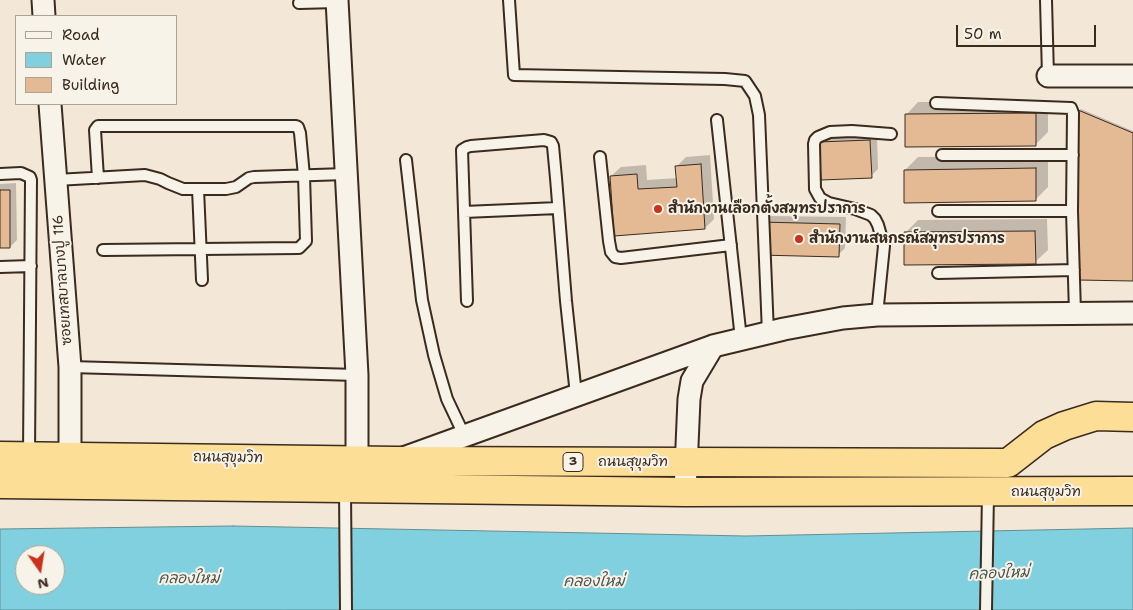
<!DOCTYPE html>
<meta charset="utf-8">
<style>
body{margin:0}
#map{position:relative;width:1133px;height:610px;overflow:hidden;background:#f3e8d7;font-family:"Shantell Sans",sans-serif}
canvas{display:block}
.legend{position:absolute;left:15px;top:15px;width:162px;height:90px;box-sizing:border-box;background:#f7f3e8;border:1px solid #aca397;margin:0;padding:6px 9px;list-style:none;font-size:15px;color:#3b2a1e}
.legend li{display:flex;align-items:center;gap:10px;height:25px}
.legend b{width:25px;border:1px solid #aca397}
.north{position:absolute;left:15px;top:545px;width:50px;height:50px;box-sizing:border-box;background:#f7f3e8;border:1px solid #aca397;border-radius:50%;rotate:167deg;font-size:14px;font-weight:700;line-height:20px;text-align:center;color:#3b2a1e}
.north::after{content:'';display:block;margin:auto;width:18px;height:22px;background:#c8321e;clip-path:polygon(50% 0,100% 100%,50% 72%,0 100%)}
.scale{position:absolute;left:956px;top:25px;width:140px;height:22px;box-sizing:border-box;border:2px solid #3b2a1e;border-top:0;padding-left:6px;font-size:15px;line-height:18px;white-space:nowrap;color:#3b2a1e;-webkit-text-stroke:4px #f7f3e8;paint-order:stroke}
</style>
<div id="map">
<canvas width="1133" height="610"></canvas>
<ul class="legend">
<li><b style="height:6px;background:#f7f3e8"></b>Road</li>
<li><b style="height:14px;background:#81d0df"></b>Water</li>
<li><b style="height:14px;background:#e3ba94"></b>Building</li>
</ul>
<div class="north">N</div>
<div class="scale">50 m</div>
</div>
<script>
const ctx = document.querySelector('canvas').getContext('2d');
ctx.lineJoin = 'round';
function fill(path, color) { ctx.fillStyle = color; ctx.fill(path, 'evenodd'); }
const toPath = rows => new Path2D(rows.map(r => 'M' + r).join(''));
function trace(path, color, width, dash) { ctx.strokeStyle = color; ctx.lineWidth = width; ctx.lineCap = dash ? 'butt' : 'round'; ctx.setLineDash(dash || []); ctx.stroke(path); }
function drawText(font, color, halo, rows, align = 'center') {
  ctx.font = font + ' "Shantell Sans","Playpen Sans Thai",sans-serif'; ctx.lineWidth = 4; ctx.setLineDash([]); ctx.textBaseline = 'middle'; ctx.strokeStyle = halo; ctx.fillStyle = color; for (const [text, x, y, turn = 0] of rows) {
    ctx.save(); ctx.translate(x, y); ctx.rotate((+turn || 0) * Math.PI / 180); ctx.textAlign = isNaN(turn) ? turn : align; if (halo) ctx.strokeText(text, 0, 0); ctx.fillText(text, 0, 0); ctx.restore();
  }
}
const water = toPath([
 [233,526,746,536,1133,528,1133,610,0,610,0,529,233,526],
 [25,555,55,555,55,585,25,585,25,555]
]);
fill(water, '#81d0df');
trace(water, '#658e92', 1);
fill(toPath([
 [1048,101,1048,132,1036,144,906,115,918,102],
 [1081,109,1133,131,1133,280,1079,111],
 [877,134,878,169,871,176,821,143,828,136],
 [710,155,714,219,705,228,611,176,621,167,646,165,647,180,677,178,677,166,686,157],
 [1048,156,1048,187,1035,200,905,170,918,157],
 [16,183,17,240,10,247,0,247,0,184],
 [768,216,846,217,845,248,838,255,761,223],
 [1047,219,1048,250,1035,262,905,233,918,220]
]), '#0003');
const building = toPath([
 [1078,110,1133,133,1133,281,1078,280,1078,110],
 [1036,113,1036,146,905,147,905,114,1036,113],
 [870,140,872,178,821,180,819,142,870,140],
 [701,164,705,229,614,236,610,176,637,174,638,189,677,187,675,166,701,164],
 [1036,168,1036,201,904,203,904,170,1036,168],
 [0,190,10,190,10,248,0,248,0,190],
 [760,222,840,224,839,257,759,255,760,222],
 [1035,231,1036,264,904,265,904,232,1035,231]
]);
fill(building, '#e3ba94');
trace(building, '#3b2a1e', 1);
const service = toPath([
 [509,0,514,75,725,79,745,81,755,96,759,115,768,333],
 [1046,0,1048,76],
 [299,3,337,2],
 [936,103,1071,108,1073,113,1072,211,1075,313],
 [717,120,741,339],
 [942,155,1073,155],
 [600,157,609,241,611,252,615,257,621,258,731,245],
 [406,160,422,300,434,355,447,399,464,435],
 [0,174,21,173,30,177,31,180,29,455],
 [98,178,95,130,98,126,296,126,298,127,300,133,304,176,306,241,299,248,103,250],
 [56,180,145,175,160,179,168,183,183,189,226,189,236,187,249,178,254,177,346,174],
 [198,189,202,280],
 [938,211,1072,211],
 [464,212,558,208],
 [0,267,31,266],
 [938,273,1074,270],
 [467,301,462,150,467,147,471,146,544,140,551,142,553,146,556,178,566,301,576,395],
 [877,315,884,246,878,225,875,219,871,215,855,209,829,203,820,198,815,189,814,144,815,140,818,137,830,132,852,131,891,134],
 [70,367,357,375],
 [345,489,346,610],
 [986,610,988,494]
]);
const minor = toPath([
 [43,0,44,16],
 [337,0,357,375,357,459],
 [1048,76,1133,76],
 [50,104,70,367,70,456],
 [406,457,713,346,784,329,843,318,877,315,1133,313],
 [685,492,689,399,692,381,713,346]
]);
const trunk = toPath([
 [0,456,397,461,687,462,1008,463,1044,435,1064,426,1096,416,1133,417],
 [0,484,685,492,1133,491]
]);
trace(service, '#3b2a1e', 14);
trace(minor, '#3b2a1e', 25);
trace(trunk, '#3b2a1e', 31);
trace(service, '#f7f3e8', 10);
trace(minor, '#f7f3e8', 21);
trace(trunk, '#fcde96', 28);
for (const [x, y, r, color] of [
 [658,209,5,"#c8321e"],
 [799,239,5,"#c8321e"]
]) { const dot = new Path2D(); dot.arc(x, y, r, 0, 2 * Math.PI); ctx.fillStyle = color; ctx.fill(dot); trace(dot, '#f7f3e8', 2); }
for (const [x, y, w] of [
 [573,462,20]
]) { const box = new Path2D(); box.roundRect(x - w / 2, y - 9.5, w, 19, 4); ctx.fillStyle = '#f7f3e8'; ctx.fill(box); trace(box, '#3b2a1e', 1); }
drawText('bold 12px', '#3b2a1e', null, [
 ["3",573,462]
]);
drawText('bold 14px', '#3b2a1e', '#f7f3e8', [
 ["สำนักงานเลือกตั้งสมุทรปราการ",668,209],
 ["สำนักงานสหกรณ์สมุทรปราการ",809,239]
], 'left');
drawText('14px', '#3b2a1e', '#f7f3e8', [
 ["ซอยเทสบาลบางปู 116",63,280,-94],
 ["ถนนสุขุมวิท",228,458,1],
 ["ถนนสุขุมวิท",633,462],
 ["ถนนสุขุมวิท",1046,492]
]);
drawText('italic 15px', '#4c544e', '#f7f3e8', [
 ["คลองใหม่",999,574,-2],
 ["คลองใหม่",189,579],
 ["คลองใหม่",594,582]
]);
</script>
